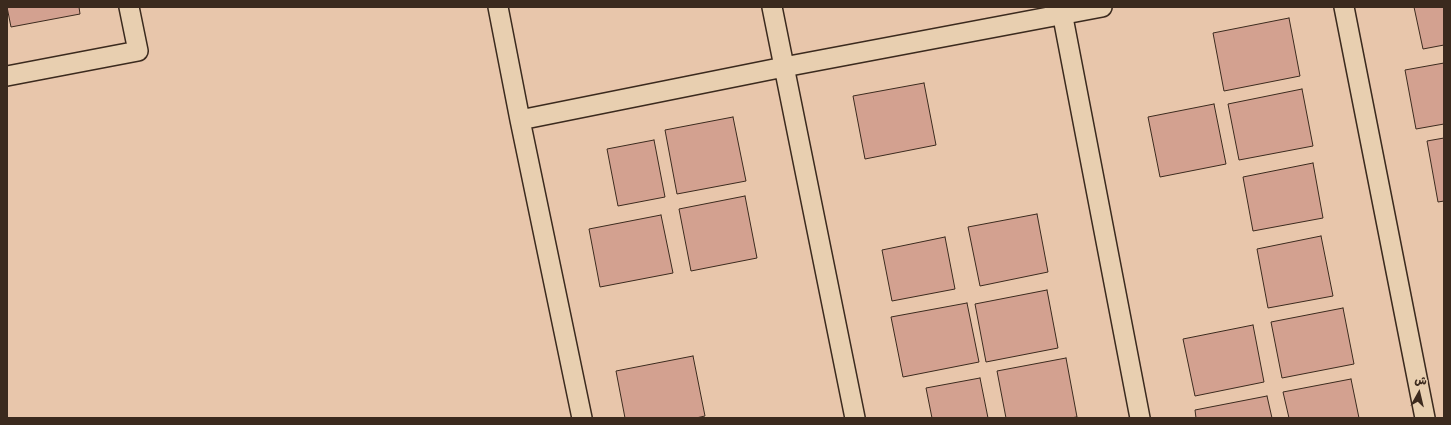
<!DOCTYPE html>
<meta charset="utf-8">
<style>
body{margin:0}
#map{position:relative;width:1451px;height:425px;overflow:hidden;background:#e8c6ab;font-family:"Indie Flower","Playpen Sans Arabic",sans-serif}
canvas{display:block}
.frame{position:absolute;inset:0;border:8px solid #3b2a1e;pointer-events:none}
.north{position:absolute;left:1399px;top:373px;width:40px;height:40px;-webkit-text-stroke:3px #e8cfb0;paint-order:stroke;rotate:8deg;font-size:11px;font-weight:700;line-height:16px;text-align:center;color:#3b2a1e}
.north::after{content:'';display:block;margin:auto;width:14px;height:18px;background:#3b2a1e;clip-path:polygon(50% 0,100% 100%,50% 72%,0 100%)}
</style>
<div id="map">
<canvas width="1451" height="425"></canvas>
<div class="frame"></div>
<div class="north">ش</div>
</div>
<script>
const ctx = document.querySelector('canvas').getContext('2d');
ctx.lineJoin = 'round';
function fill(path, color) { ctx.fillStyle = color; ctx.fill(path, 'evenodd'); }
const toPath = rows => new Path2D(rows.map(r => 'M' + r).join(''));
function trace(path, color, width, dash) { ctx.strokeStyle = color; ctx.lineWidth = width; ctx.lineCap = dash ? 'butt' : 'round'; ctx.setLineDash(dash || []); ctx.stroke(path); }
const building = toPath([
 [7,7,79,7,80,14,11,27,7,7],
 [1414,7,1444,7,1444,45,1423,49,1414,7],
 [1289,18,1300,76,1224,91,1213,33,1289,18],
 [1444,63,1444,124,1416,129,1405,70,1444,63],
 [924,83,936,145,865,159,853,96,924,83],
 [1302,89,1313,146,1239,160,1228,104,1302,89],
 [1214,104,1226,164,1160,177,1148,117,1214,104],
 [733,117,746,181,677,194,665,130,733,117],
 [1444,138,1444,201,1438,202,1427,141,1444,138],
 [654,140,665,197,618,206,607,149,654,140],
 [1313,163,1323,218,1253,231,1243,177,1313,163],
 [745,196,757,258,691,271,679,209,745,196],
 [1037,214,1048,272,980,286,968,227,1037,214],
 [661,215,673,273,600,287,589,229,661,215],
 [1321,236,1333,296,1268,308,1257,249,1321,236],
 [945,237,955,289,892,301,882,250,945,237],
 [1047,290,1058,348,986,362,975,304,1047,290],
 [967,303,979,362,903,377,891,317,967,303],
 [1343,308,1354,364,1282,378,1271,322,1343,308],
 [1253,325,1264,382,1195,396,1183,339,1253,325],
 [693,356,705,416,696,418,625,418,616,371,693,356],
 [1066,358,1077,417,1070,418,1006,418,997,371,1066,358],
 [980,378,988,418,932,418,926,388,980,378],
 [1351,379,1359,418,1289,418,1283,392,1351,379],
 [1267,396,1272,418,1196,418,1195,410,1267,396]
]);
fill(building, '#d3a190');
trace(building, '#3b2a1e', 1);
const minor = toPath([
 [498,7,520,120,582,418],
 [772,7,855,418],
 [1061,7,1140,418],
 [1344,7,1425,418],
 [7,76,138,51,129,7],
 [520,120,784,67,1102,7]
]);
trace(minor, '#3b2a1e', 22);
trace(minor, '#e8cfb0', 19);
</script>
